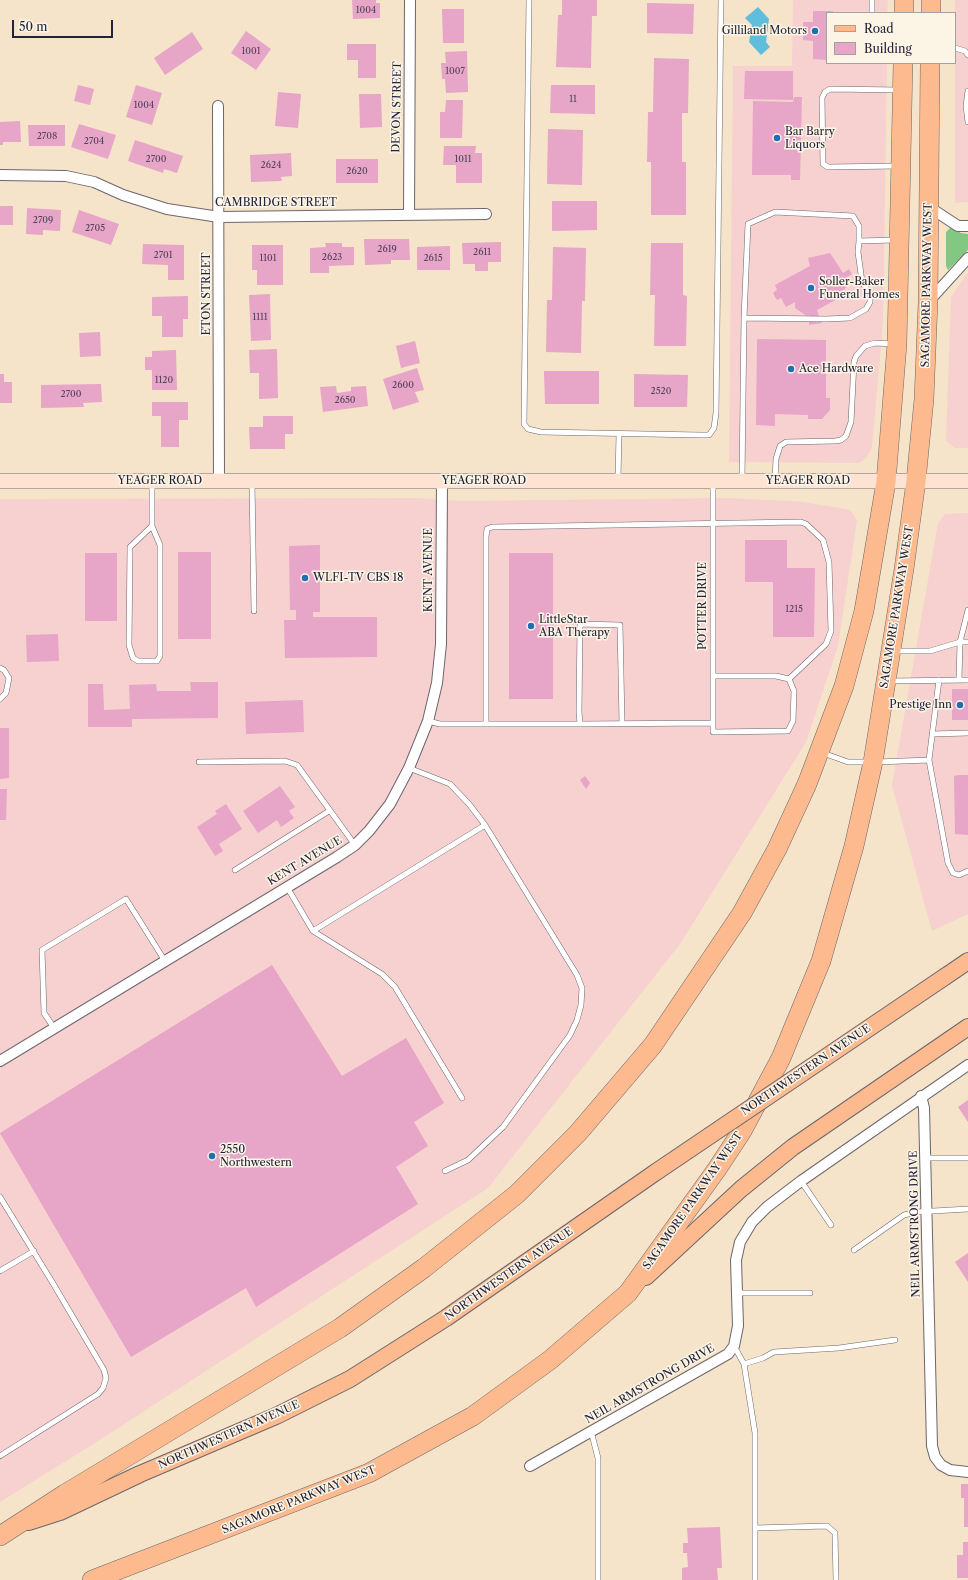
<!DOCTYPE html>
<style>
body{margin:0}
#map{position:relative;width:968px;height:1580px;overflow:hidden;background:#f5e4c9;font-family:"Libre Caslon Text",serif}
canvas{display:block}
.legend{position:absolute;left:826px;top:12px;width:130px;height:52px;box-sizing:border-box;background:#fcf5e5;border:1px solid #a5a1a1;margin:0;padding:5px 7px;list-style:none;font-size:12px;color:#22223b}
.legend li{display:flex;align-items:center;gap:8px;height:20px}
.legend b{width:20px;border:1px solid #a5a1a1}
.scale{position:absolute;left:12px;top:20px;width:101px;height:18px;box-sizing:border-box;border:2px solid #22223b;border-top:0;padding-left:5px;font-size:12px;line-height:14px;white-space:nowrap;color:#22223b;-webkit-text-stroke:3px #fcf5e5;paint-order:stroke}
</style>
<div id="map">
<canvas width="968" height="1580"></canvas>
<ul class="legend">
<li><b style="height:5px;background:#fcba8e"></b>Road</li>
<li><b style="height:11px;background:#e7a5c7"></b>Building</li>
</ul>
<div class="scale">50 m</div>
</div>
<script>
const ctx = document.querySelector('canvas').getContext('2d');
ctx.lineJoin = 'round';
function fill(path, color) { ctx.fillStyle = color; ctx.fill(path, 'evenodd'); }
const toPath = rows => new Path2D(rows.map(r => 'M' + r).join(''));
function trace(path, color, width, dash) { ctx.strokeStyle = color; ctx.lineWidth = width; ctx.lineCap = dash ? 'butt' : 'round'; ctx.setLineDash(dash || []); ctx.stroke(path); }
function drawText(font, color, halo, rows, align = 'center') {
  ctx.font = font + ' "Libre Caslon Text",serif'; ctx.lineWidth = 3; ctx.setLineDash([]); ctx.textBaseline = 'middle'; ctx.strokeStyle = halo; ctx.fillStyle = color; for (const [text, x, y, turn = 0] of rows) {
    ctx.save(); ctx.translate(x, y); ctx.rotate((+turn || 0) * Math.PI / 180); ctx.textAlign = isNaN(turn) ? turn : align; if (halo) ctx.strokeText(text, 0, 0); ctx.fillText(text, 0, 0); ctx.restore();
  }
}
fill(toPath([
 [793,0,888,0,887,13,827,13,827,63,887,63,883,323,872,447,867,457,859,463,729,462,733,66,792,66],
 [955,0,968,0,968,202,955,203],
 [968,272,968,448,955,448,946,441,951,297],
 [415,498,461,501,731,498,804,502,850,510,857,520,838,646,806,742,680,944,488,1188,95,1443,0,1502,0,499],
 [968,513,968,914,932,931,892,785,938,523,945,514]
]), '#f7d0d0');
fill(toPath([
 [951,227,961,233,968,234,968,250,948,270,946,266,946,232]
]), '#82c883');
fill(toPath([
 [758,7,769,19,766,42,770,47,761,55,749,42,752,25,745,18]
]), '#5ebedc');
fill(toPath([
 [352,0,376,0,376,3,380,3,380,18,353,19],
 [562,0,597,0,597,16,592,16,591,68,556,67,558,15,562,15],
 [647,3,694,4,693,34,647,33],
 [442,9,464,9,464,43,443,43],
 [813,11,833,11,833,13,827,13,827,60,813,59,813,41,803,40,803,22,813,22],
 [246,31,271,49,256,70,231,53],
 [192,32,203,49,165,75,154,58],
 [347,44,376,44,376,78,358,78,358,60,347,60],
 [467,51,468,92,446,93,445,79,442,79,441,63,446,63,445,52],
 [654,58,689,59,688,113,682,113,682,162,686,162,686,215,651,215,651,162,647,162,648,112,653,112],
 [745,71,793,71,793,100,744,99],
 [78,85,94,89,90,105,74,101],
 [136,85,162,93,152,125,126,117],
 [551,85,595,85,595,114,550,113],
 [278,92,301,94,298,128,275,126],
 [359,94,381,94,382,127,360,128],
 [794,97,802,97,800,180,791,180,791,175,752,175,753,101,793,102],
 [446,100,463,100,462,138,440,138,440,112,445,112],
 [20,121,21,142,3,142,3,145,0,145,0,122],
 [79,124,116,135,108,159,71,147],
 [28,125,65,125,65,146,29,146],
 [548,129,583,130,582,185,547,184],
 [135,140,183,156,177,173,164,169,163,173,128,161],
 [444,146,476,146,475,153,482,153,482,183,456,183,456,165,443,165],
 [291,153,292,176,281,177,282,181,251,182,250,155],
 [336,159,378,159,378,183,336,183],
 [552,201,597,201,597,230,552,231],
 [0,206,13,206,13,225,0,225],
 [27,208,61,210,60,231,43,230,43,235,26,234],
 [79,210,119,224,111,245,72,232],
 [364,239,409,239,410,260,391,260,391,264,365,265],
 [501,242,501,262,488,262,488,271,475,271,475,264,463,264,462,243],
 [325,243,342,243,342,247,354,247,354,265,329,266,329,273,310,273,310,248,326,247],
 [651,243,683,243,683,295,687,296,686,346,654,346,655,295,650,295],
 [143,244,184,245,184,280,168,280,168,265,142,264],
 [252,245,283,245,283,285,257,285,257,270,252,270],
 [450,246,450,270,417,270,417,247],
 [553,247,586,248,585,301,582,301,581,353,546,352,547,300,552,300],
 [830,253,843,273,849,269,852,274,846,278,849,284,840,294,841,297,817,310,819,316,822,316,822,323,809,325,809,315,807,316,795,308,795,302,786,307,781,298,777,300,773,293,777,290,775,285,810,266,808,258],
 [270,294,271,340,251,341,249,295],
 [188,296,188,319,183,319,183,337,162,337,162,316,152,316,152,297],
 [100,332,101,356,80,357,79,333],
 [757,339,826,340,826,398,830,398,830,410,822,419,808,419,808,415,775,414,775,426,756,425],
 [415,341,420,363,401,368,396,346],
 [277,349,278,398,259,399,259,373,250,373,249,350],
 [176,350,177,390,152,390,152,370,145,370,145,357,152,357,152,351],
 [417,368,424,390,415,392,419,402,393,410,383,379],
 [544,371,599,371,599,404,545,404],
 [0,374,4,374,4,382,12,382,12,403,0,403],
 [634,374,688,375,687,407,634,407],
 [101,384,102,402,83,403,84,407,41,408,41,385],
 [336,386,337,393,351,391,351,387,366,386,368,406,323,412,320,387],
 [152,402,188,402,188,420,179,420,179,447,161,447,161,416,152,416],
 [263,416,293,416,293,434,285,434,285,449,250,449,249,427,263,427],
 [745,540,787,540,787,568,815,568,814,637,773,637,773,582,745,582],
 [320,545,320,612,313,612,313,617,377,617,377,657,285,658,284,620,296,620,296,610,290,610,289,546],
 [178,552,211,552,211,639,178,639],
 [85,553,117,553,117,621,85,621],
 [509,553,553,553,553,699,509,699],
 [58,634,59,661,27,662,26,635],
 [190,682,218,682,218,718,132,719,132,727,88,727,88,684,103,684,104,710,130,709,129,685,156,684,157,691,191,691],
 [952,689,968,689,968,720,952,720],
 [303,700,304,732,246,734,245,702],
 [0,728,9,728,9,778,0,779],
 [958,775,968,775,968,835,955,834,954,776],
 [585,776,590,783,586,789,580,780],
 [280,786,295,807,289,811,294,818,281,827,277,820,258,833,243,811],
 [0,789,7,789,6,820,0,820],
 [226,804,242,829,219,844,223,851,215,856,197,827,217,814,215,811],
 [272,965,342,1076,406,1038,444,1103,414,1122,428,1146,396,1167,418,1204,256,1307,246,1288,131,1357,0,1133],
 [968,1100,968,1122,958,1107],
 [968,1253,968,1282,955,1262],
 [961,1484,968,1484,968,1527,964,1527,964,1498,961,1498],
 [720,1527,722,1568,717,1568,718,1580,682,1580,682,1568,688,1567,687,1553,683,1553,683,1543,688,1543,687,1528],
 [963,1542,968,1542,968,1578,957,1578,957,1555,963,1555]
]), '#e7a5c7');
const lane = toPath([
 [529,0,524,424,528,429,541,432,700,435,709,435,714,428,716,413,721,0],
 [872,13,872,0],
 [955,48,965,51,968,55],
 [968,91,966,106,968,122],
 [898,166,828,167,823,164,822,98,825,92,830,89,899,90],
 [744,318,826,319,850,318,866,309,870,302,870,294,862,282,858,252,859,241],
 [618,479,619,434],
 [742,479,744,318,748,224,775,212,853,216,859,226,859,241,895,240],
 [775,480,776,459,780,446,786,442,835,441,841,440,846,436,851,422,854,362,856,356,865,346,875,343,894,344],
 [252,482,254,611],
 [152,483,152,526,160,545,160,656,157,661,138,661,133,658,129,645,130,547,152,526],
 [893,651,930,651,960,642,968,610],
 [0,668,4,670,9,678,6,693,0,699],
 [713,676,776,676,789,679,794,691,793,721,788,731,713,732,713,482],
 [939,680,929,760,948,863,953,873,959,875,968,871],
 [959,680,960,642,968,642],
 [889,681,968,680],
 [428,721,440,724,580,724,579,712,580,624,620,625,622,723],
 [486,724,486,537,487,529,492,527,801,522,806,524,823,540,829,562,831,631,826,644,789,679],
 [580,724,713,723],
 [932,734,968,733],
 [823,753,848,762,869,762],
 [199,762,285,761,297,765,355,845],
 [877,762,929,760],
 [235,870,329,811],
 [287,887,313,931,485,825,469,804,450,784,409,768],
 [313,931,382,974,395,987,462,1098],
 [54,1028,44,1013,42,950,126,899,165,961],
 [926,1158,968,1158],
 [445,1171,468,1160,503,1127,570,1035,577,1020,581,1005,582,988,577,975,485,825],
 [801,1181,831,1225],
 [0,1197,54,1285,104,1370,106,1378,103,1388,98,1394,0,1456],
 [854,1250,904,1215,916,1212,968,1209],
 [0,1271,34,1251],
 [737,1293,810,1293],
 [734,1346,744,1364,755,1433,755,1580],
 [744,1364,763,1358,774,1352,839,1348,895,1340],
 [591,1431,598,1458,598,1580],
 [755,1528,827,1526,835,1533,836,1580]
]);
const street = toPath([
 [218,106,219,481],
 [0,175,66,176,94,182,123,195,167,209,219,217,486,214],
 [929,207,958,226,968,226],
 [409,215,410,0],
 [929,301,968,258],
 [0,1061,337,857,355,845,369,831,390,804,409,768,428,721,437,683,441,644,442,481],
 [921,1096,924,1108,932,1446,935,1457,941,1465,950,1470,968,1472],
 [530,1466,728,1354,734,1346,738,1326,736,1260,740,1242,752,1222,767,1207,801,1181,968,1065]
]);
const secondary = toPath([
 [0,481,968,481]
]);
const primary = toPath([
 [946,976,968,961],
 [646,1277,741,1189,793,1147,968,1027],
 [29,1522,60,1512,140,1474,276,1416,350,1379,446,1318,656,1172]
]);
const highway = toPath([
 [904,13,904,0],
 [931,13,931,0],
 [0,1536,65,1494,340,1328,424,1268,517,1194,578,1133,653,1045,742,913,777,849,807,784,844,686,864,611,886,482,897,344,903,63],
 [92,1580,369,1473,473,1416,550,1360,628,1293,717,1169,742,1131,781,1058,821,961,854,846,873,762,904,569,916,481,924,399,928,302,930,63]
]);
trace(lane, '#6c666d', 6);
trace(street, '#6c666d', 12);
trace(secondary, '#6c666d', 16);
trace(primary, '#6c666d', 18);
trace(highway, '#6c666d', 20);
trace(lane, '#fff', 5);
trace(street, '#fff', 10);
trace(secondary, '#fee3d2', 15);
trace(primary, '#fcba8e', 16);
trace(highway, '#fcba8e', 19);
const primaryBridge = toPath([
 [656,1172,946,976]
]);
trace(primaryBridge, '#6c666d', 18, []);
trace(primaryBridge, '#fcba8e', 16);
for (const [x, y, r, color] of [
 [815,31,4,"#1f6fb2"],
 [777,138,4,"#1f6fb2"],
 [811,288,4,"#1f6fb2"],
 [791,369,4,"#1f6fb2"],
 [305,578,4,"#1f6fb2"],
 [531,626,4,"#1f6fb2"],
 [960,705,4,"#1f6fb2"],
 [212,1156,4,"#1f6fb2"]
]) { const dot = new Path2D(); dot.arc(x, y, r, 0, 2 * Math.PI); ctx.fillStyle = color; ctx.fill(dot); trace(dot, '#fcf5e5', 1.5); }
drawText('9px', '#53435e', null, [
 ["1004",366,10],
 ["1001",251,51],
 ["1007",455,71],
 ["11",573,99],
 ["1004",144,105],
 ["2708",47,136],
 ["2704",94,141],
 ["2700",156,159],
 ["1011",463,159],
 ["2624",271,165],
 ["2620",357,171],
 ["2709",43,220],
 ["2705",95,228],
 ["2619",387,249],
 ["2611",482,252],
 ["2701",163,255],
 ["2623",332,257],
 ["1101",268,258],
 ["2615",433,258],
 ["1111",260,317],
 ["1120",164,380],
 ["2600",403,385],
 ["2520",661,391],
 ["2700",71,394],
 ["2650",345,400],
 ["1215",794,609]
]);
drawText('11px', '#22223b', '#fcf5e5', [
 ["Gilliland Motors",807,31,"right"],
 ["Bar Barry",785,132],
 ["Liquors",785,145],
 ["Soller-Baker",819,282],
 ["Funeral Homes",819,295],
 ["Ace Hardware",799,369],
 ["WLFI-TV CBS 18",313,578],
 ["LittleStar",539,620],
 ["ABA Therapy",539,633],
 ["Prestige Inn",952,705,"right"],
 ["2550",220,1150],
 ["Northwestern",220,1163]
], 'left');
drawText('11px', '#22223b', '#fcf5e5', [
 ["DEVON STREET",397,107,-89],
 ["CAMBRIDGE STREET",276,203],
 ["SAGAMORE PARKWAY WEST",927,285,-89],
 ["ETON STREET",207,294,-90],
 ["YEAGER ROAD",160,481],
 ["YEAGER ROAD",484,481],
 ["YEAGER ROAD",808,481],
 ["KENT AVENUE",429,570,-90],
 ["POTTER DRIVE",703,606,-90],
 ["SAGAMORE PARKWAY WEST",897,607,-81],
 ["KENT AVENUE",305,861,-31],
 ["NORTHWESTERN AVENUE",806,1070,-34],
 ["SAGAMORE PARKWAY WEST",693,1201,-55],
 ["NEIL ARMSTRONG DRIVE",915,1224,-91],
 ["NORTHWESTERN AVENUE",509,1274,-35],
 ["NEIL ARMSTRONG DRIVE",650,1384,-30],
 ["NORTHWESTERN AVENUE",229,1435,-24],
 ["SAGAMORE PARKWAY WEST",299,1500,-22]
]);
</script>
